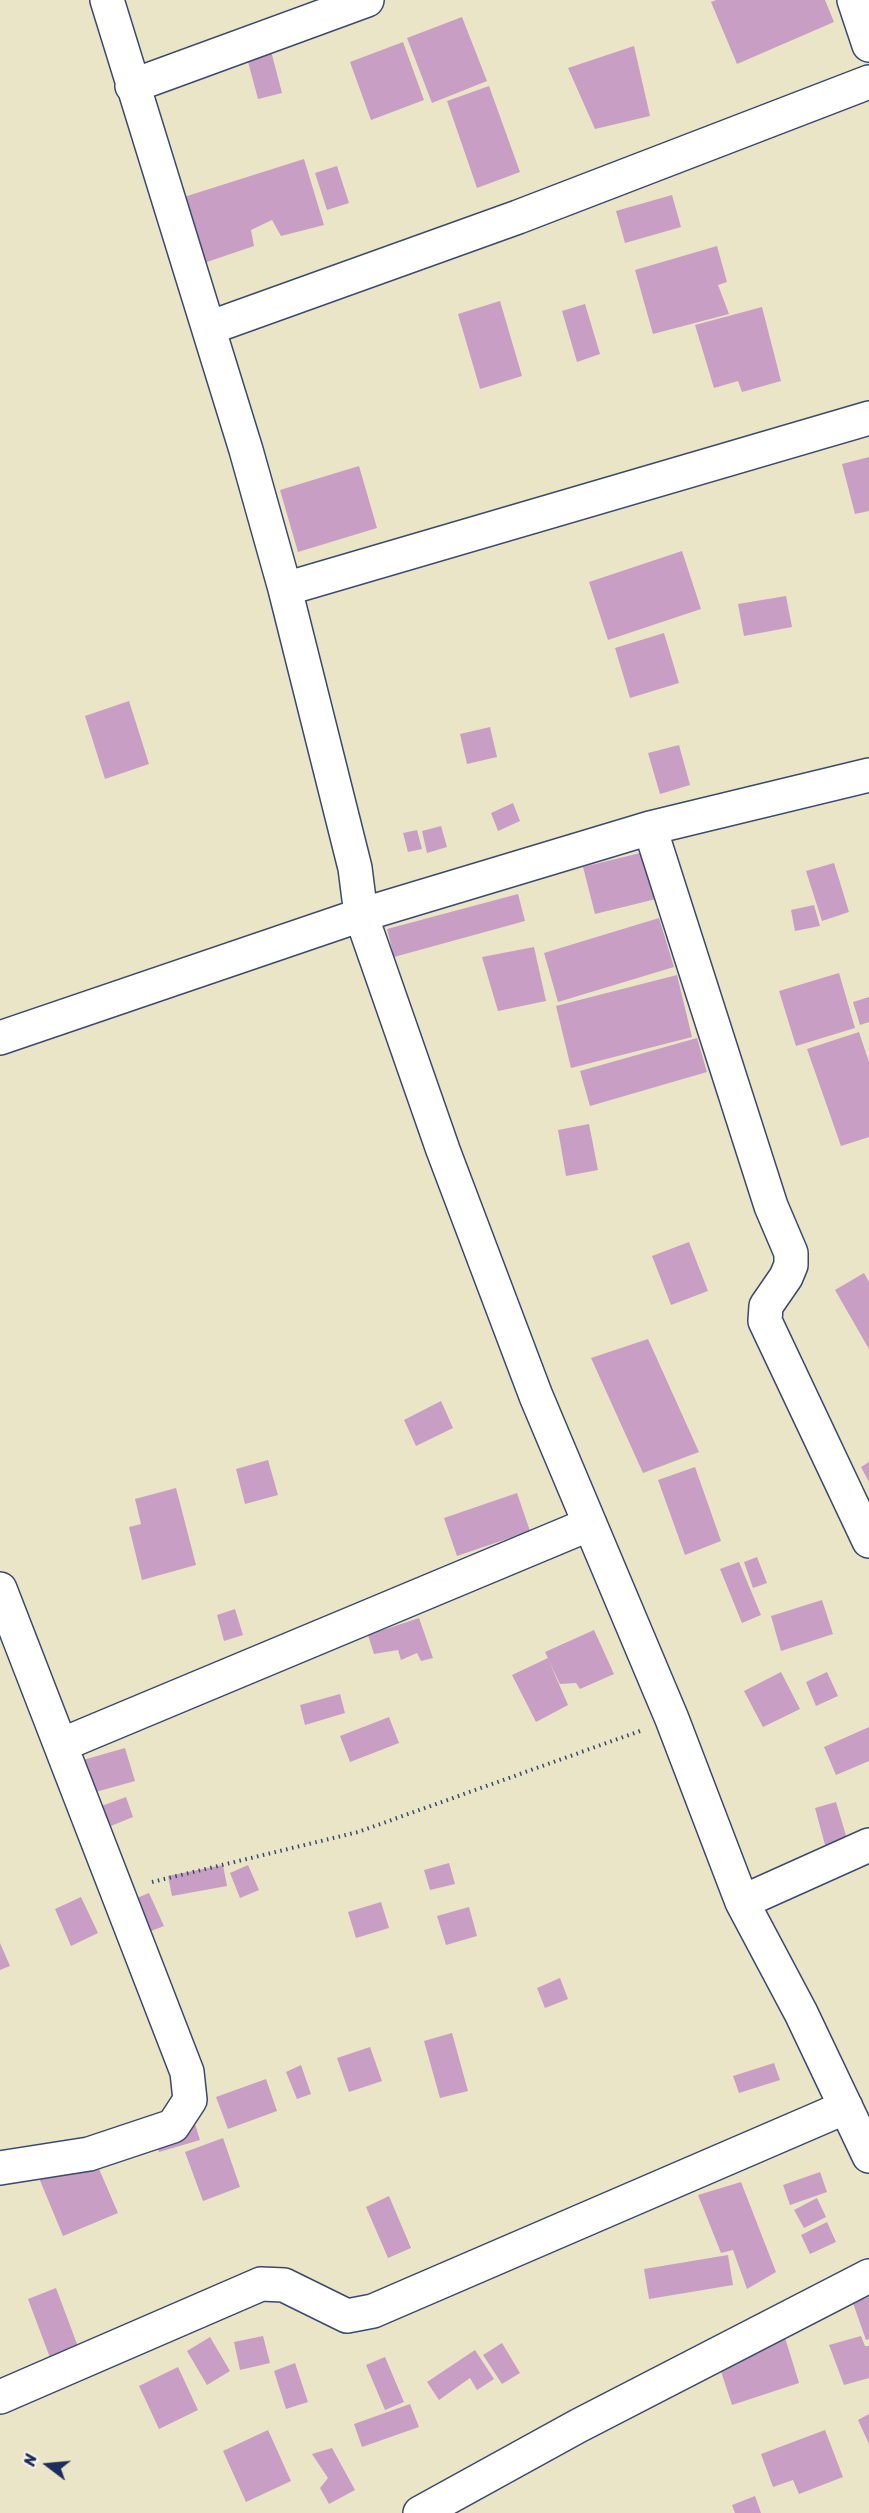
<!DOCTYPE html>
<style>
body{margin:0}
#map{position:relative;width:869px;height:2513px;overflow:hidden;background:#ebe5c7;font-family:Sriracha,sans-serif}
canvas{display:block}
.north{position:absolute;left:18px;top:2435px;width:60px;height:60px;-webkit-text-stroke:4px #f7f3e8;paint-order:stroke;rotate:286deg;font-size:16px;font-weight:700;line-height:24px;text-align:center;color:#1b2f5e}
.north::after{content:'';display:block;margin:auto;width:21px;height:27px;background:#1b2f5e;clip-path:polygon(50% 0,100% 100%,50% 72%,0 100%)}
</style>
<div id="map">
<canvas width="869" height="2513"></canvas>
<div class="north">N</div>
</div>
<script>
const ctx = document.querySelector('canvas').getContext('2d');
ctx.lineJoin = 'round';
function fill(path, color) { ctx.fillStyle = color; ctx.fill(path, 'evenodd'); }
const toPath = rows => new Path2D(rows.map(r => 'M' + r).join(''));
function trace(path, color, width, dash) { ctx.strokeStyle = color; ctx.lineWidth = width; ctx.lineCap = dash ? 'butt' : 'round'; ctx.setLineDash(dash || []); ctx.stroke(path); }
fill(toPath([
 [716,0,825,0,834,22,737,64,711,2],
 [462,17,487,81,432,103,407,38],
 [403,42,424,100,371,120,350,62],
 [634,46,650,116,595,129,568,68],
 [271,51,282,93,258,99,247,58],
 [489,86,520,172,477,188,447,101],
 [304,159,324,225,281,236,272,220,251,230,254,246,204,263,184,197],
 [337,166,349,203,327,210,315,173],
 [672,195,681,227,625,243,616,211],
 [717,246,727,282,718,285,729,314,653,334,635,270],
 [500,301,522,376,480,389,458,314],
 [585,304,600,354,577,362,562,311],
 [762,307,781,381,742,392,738,381,714,388,695,325],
 [869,457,869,511,855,514,842,464],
 [359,466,377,528,298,552,280,490],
 [682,551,701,609,608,640,589,582],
 [786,596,792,627,744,636,738,604],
 [664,633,679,683,630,698,615,648],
 [129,701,149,764,105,779,85,716],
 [490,727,497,757,467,764,460,734],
 [679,745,690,785,660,794,648,753],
 [513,803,520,821,498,831,491,813],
 [441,826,447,847,427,853,422,831],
 [417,830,422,849,408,852,403,833],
 [644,852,656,899,595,914,583,867],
 [834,863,849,912,822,921,806,871],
 [518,894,525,921,394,957,387,929],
 [814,905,820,926,795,931,791,910],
 [659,918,674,967,558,1002,544,953],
 [534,947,546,1001,498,1011,482,957],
 [839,973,855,1028,796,1046,779,991],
 [677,975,692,1037,571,1068,556,1006],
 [869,997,869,1022,860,1025,853,1002],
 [859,1032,869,1062,869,1137,841,1146,807,1049],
 [697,1038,707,1072,590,1106,580,1071],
 [589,1124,598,1170,566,1176,558,1130],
 [689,1242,708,1291,671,1305,652,1256],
 [864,1273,869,1282,869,1349,835,1290],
 [648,1339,699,1452,643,1473,591,1358],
 [441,1401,453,1428,416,1446,404,1420],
 [268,1460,278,1495,245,1504,236,1469],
 [869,1462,869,1482,861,1467],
 [695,1467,721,1541,685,1555,658,1480],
 [176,1488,196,1565,142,1580,129,1527,141,1524,135,1499],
 [517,1493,530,1531,457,1556,444,1518],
 [757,1557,767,1583,753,1588,744,1562],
 [739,1562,761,1615,742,1623,720,1569],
 [822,1600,833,1634,781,1651,771,1616],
 [235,1609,243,1635,224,1641,217,1615],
 [419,1618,433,1658,421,1661,417,1653,401,1660,398,1650,374,1654,368,1635],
 [594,1630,614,1674,580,1689,576,1683,560,1684,549,1661,568,1705,536,1722,512,1675,548,1658,545,1652],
 [781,1672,800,1709,763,1727,744,1691],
 [827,1672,838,1696,816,1706,806,1682],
 [340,1694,345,1713,305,1725,300,1705],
 [389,1717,399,1743,350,1762,340,1736],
 [869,1727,869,1761,836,1775,824,1747],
 [125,1748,135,1781,92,1793,83,1760],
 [126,1797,133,1817,106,1828,99,1807],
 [836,1802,847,1839,825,1845,815,1808],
 [449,1863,455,1884,430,1890,424,1870],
 [223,1865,227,1886,172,1896,168,1876],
 [248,1865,259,1890,240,1898,230,1873],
 [149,1893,164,1926,146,1933,132,1900],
 [81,1897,98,1933,71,1946,55,1909],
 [381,1902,389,1928,356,1938,348,1912],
 [469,1907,477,1936,446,1945,437,1916],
 [0,1943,10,1966,0,1970],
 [560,1978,568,1999,545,2008,537,1988],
 [452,2033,468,2091,440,2098,424,2041],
 [370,2047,382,2081,349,2092,337,2058],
 [774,2063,780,2080,739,2093,733,2076],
 [301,2065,311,2094,297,2099,286,2072],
 [266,2079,277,2111,228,2129,216,2097],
 [190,2108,200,2140,159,2152,149,2121],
 [223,2138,240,2187,203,2201,185,2152],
 [93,2155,118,2213,63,2236,39,2178],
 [820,2172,827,2192,790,2205,783,2185],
 [741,2182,776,2272,747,2289,733,2250,721,2253,698,2195],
 [389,2196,411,2248,388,2258,366,2207],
 [817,2198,826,2217,804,2228,794,2210],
 [827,2222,836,2242,810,2254,801,2235],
 [728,2255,733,2285,649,2299,644,2269],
 [56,2288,80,2352,52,2363,28,2299],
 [869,2297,869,2339,866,2340,853,2303],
 [783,2331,799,2383,732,2405,715,2353],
 [263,2336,270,2363,240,2370,234,2342],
 [861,2336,865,2346,869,2346,869,2378,844,2385,829,2345],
 [210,2337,230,2371,207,2385,187,2351],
 [502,2343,520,2373,502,2384,483,2355],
 [475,2350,494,2379,477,2390,470,2378,439,2400,427,2382],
 [385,2357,404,2402,385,2410,366,2365],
 [295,2363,308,2402,286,2409,274,2371],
 [178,2367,198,2410,159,2429,139,2386],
 [410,2404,419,2427,362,2447,354,2424],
 [869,2414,869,2444,858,2420],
 [268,2430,291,2481,246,2502,223,2451],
 [825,2430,843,2477,799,2494,793,2480,773,2487,761,2454],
 [332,2448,355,2490,329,2504,320,2488,328,2478,312,2454],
 [755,2496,761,2513,735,2513,732,2505]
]), '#c89ec4');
const minor = toPath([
 [107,0,246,450,285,589,355,868,361,915,443,1150,536,1396,672,1719,742,1902,801,2013,869,2156],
 [854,0,869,45],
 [132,86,367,0],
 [209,328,518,217,869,82],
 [285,589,869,418],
 [650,828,771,1206,791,1253,791,1265,786,1277,766,1306,765,1321,869,1541],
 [0,1038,361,915,650,828,869,775],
 [0,1589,187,2072,190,2100,173,2126,89,2154,0,2168],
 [61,1745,590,1524],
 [742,1902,869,1845],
 [0,2397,261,2284,284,2285,347,2316,373,2311,846,2107],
 [420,2513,578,2426,869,2276]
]);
trace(minor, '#3a4a6e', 36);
trace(toPath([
 [152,1882,358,1832,640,1731]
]), '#3a4a6e', 4, [1.5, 4.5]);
trace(minor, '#fff', 33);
</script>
